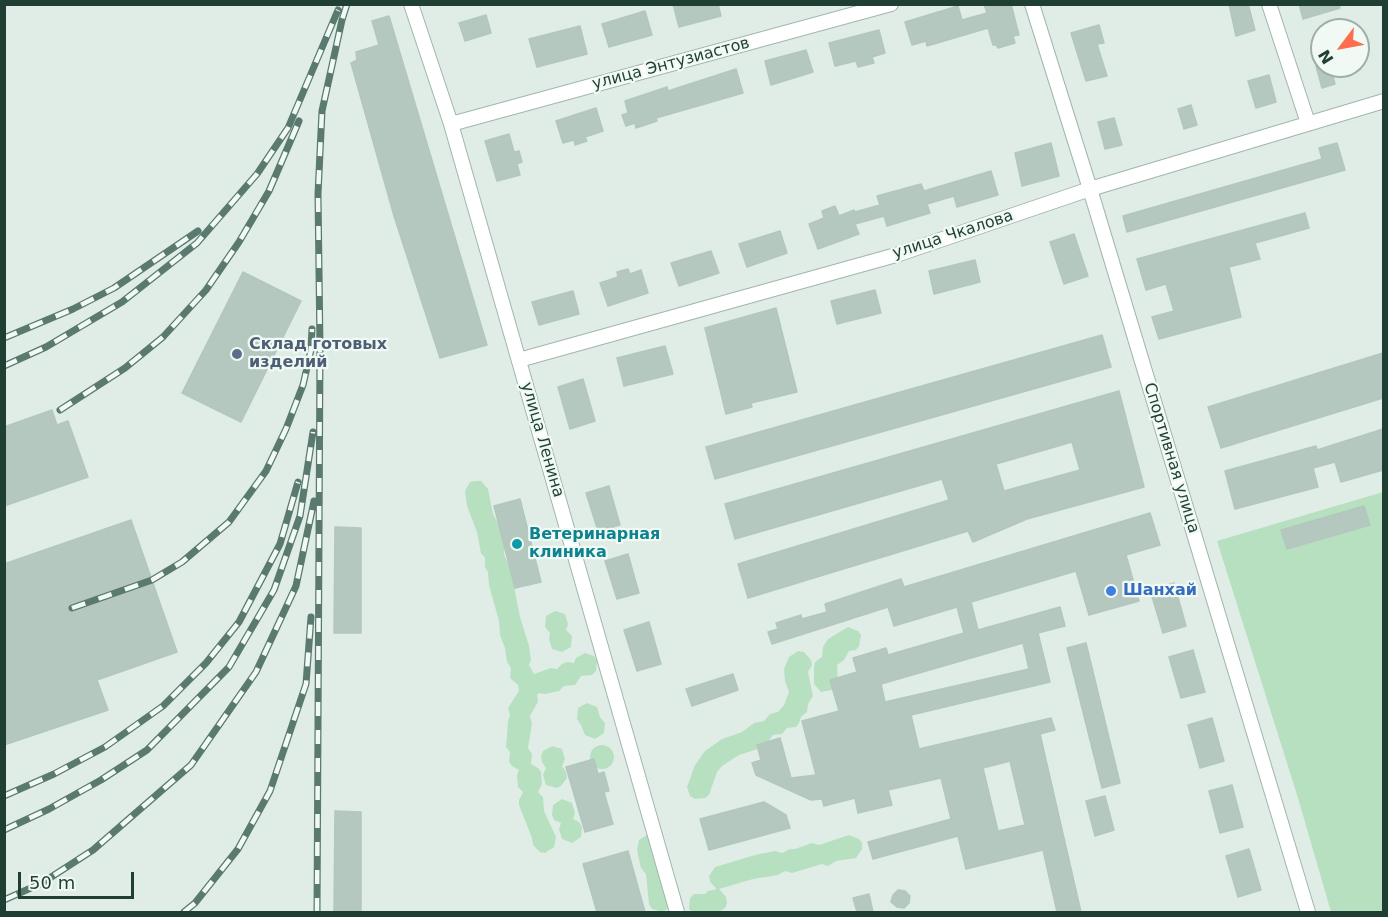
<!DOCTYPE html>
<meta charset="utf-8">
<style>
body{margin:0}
#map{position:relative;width:1388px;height:917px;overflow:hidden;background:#e0ede6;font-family:"DejaVu Sans",sans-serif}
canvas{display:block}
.frame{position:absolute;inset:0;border:6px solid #1f3f34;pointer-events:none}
.north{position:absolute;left:1310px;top:18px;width:60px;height:60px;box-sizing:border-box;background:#f1f9f4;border:2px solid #9dafa7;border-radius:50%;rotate:238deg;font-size:16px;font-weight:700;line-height:24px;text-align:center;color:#1f3f34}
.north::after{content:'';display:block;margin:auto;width:21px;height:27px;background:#fe6d4d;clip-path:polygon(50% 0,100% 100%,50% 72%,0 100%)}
.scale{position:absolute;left:18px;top:872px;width:116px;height:27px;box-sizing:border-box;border:3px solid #1f3f34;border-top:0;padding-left:8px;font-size:18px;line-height:21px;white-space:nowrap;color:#1f3f34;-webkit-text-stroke:4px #f1f9f4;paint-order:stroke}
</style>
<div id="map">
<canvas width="1388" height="917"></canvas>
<div class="frame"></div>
<div class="north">N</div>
<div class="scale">50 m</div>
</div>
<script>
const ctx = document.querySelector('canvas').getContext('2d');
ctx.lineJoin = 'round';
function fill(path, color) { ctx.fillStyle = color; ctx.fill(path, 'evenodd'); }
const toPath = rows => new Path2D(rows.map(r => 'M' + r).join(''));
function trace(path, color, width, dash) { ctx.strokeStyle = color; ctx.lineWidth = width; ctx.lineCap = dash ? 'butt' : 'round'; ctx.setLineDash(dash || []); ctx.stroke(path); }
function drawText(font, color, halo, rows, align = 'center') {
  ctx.font = font + ' "DejaVu Sans",sans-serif'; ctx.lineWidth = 4.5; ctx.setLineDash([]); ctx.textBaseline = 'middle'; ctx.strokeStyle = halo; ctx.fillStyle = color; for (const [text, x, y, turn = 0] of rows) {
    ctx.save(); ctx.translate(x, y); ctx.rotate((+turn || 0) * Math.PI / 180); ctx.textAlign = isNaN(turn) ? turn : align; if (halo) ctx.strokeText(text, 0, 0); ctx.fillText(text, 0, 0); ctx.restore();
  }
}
fill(toPath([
 [475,481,481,481,488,489,493,514,501,529,505,545,504,554,511,571,520,617,529,646,531,660,529,665,534,674,551,668,557,669,562,664,567,662,574,663,576,658,585,653,594,656,597,661,596,671,592,675,581,676,575,685,564,686,559,691,545,694,539,693,537,695,538,702,530,716,532,724,528,748,532,754,531,764,538,768,541,772,542,784,538,792,543,797,544,811,556,837,554,847,545,853,540,852,533,845,532,838,519,805,519,800,523,792,518,787,517,775,519,770,512,766,509,762,510,752,506,747,508,721,510,715,508,708,519,691,518,685,510,678,511,668,507,662,505,648,500,635,499,621,489,585,488,572,485,567,485,558,481,553,477,532,467,506,465,491,470,482],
 [1383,492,1383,912,1331,912,1298,798,1217,541],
 [555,611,565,614,568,624,566,630,572,636,571,647,562,652,552,649,549,639,550,633,545,627,546,616],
 [848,627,858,631,861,635,859,646,856,650,849,651,844,660,837,665,838,682,836,687,832,690,821,692,814,684,814,667,815,662,822,657,823,647,828,639],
 [798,651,804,652,811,660,812,665,808,672,813,696,808,704,807,712,801,717,799,723,796,727,787,728,782,734,773,735,767,743,758,749,739,755,722,766,717,772,709,795,705,798,695,799,690,796,687,787,695,765,705,751,722,739,742,732,754,723,764,721,770,714,778,712,784,705,789,692,785,681,784,669,789,657],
 [587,703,597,707,600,717,605,723,604,733,595,739,585,735,581,725,577,719,578,708],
 '590 757a12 12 0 1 1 24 0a12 12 0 1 1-24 0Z',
 [552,746,562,749,565,759,562,766,566,772,567,778,561,786,556,788,546,785,543,775,546,768,542,762,541,756,543,751],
 [562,799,572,803,575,813,573,819,579,822,582,827,581,837,572,843,562,839,559,829,561,823,554,820,552,815,553,805],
 [647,835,653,835,671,907,662,912,652,909,649,904,646,874,641,868,637,850,639,840],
 [849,835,859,839,862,843,862,849,856,858,836,861,828,866,822,864,792,873,785,871,778,875,753,879,719,889,726,897,727,903,725,908,718,912,692,912,689,909,690,898,694,894,705,894,708,891,717,889,710,882,709,876,715,867,755,855,775,851,782,853,790,849,795,849,812,843,819,845]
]), '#b7e0c0');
const building = toPath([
 [673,4,718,4,721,16,679,27,673,4],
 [984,4,1011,4,1019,35,1013,36,1015,43,998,48,996,45,993,45,988,28,927,46,926,41,912,45,905,22,958,6,962,20,987,13,984,4],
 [1229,4,1248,4,1255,30,1236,36,1229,4],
 [1299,4,1339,4,1340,8,1303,19,1299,4],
 [645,11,652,35,609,47,602,24,645,11],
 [486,15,491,33,465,41,459,23,486,15],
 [389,16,487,345,440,358,394,216,351,63,357,60,356,52,379,45,372,21,389,16],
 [1099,25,1104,43,1097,44,1107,76,1086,81,1071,33,1099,25],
 [580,26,587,54,537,67,529,39,580,26],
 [879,30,885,53,872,57,874,63,858,67,856,61,835,66,829,43,879,30],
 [806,50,813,72,771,85,765,61,806,50],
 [1316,66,1330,66,1335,84,1322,88,1316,66],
 [736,69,743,93,656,118,657,121,636,128,635,123,626,126,622,115,628,113,625,101,667,87,668,91,736,69],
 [1269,75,1276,102,1256,108,1248,81,1269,75],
 [1191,105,1197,125,1184,129,1178,109,1191,105],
 [596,108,603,131,585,137,587,141,575,145,574,140,563,143,556,121,596,108],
 [1114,118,1122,145,1105,149,1098,122,1114,118],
 [509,134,514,152,519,151,522,162,517,164,520,175,497,181,485,141,509,134],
 [1051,143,1059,176,1022,186,1015,153,1051,143],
 [1337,143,1345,170,1127,232,1123,216,1322,159,1319,148,1337,143],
 [991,171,998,195,957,207,954,196,927,204,930,213,887,226,884,216,855,224,859,234,818,249,809,224,824,218,822,211,835,206,839,216,854,210,855,212,880,205,877,196,921,184,924,191,991,171],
 [1305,213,1309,228,1255,243,1260,259,1229,267,1241,317,1159,339,1152,317,1174,311,1166,284,1146,290,1137,259,1305,213],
 [780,231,787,253,747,267,739,244,780,231],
 [1074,234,1088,276,1064,284,1050,242,1074,234],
 [711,251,719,273,679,286,671,263,711,251],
 [975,260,980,282,934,294,929,271,975,260],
 [628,269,630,274,641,270,648,293,608,306,600,283,618,277,617,272,628,269],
 [243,272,301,301,241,422,182,393,243,272],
 [875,290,881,313,837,324,831,301,875,290],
 [573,291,579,314,539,325,532,302,573,291],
 [776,308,797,392,751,403,752,407,726,414,705,328,776,308],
 [1102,335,1111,367,715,479,706,447,1102,335],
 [665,346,673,374,624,386,617,358,665,346],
 [1383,353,1383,398,1221,448,1208,407,1383,353],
 [583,379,595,421,570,429,558,387,583,379],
 [1119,391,1144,487,1027,519,973,542,968,531,748,598,738,564,949,500,942,479,735,539,725,504,1119,391],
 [1072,442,1080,470,1004,491,996,464,1072,442],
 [52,410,57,425,68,421,88,477,4,506,4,427,52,410],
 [1383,429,1383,470,1341,482,1335,462,1313,468,1318,487,1235,509,1225,471,1316,446,1317,450,1383,429],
 [609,486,620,525,598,531,586,493,609,486],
 [520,499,541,582,515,588,494,506,520,499],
 [1364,506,1370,525,1287,549,1281,530,1364,506],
 [1150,513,1160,545,1126,555,1139,601,1089,615,1076,571,971,602,978,630,1060,607,1065,626,1038,633,1050,682,911,715,919,749,1051,718,1055,730,1040,734,1081,912,1057,912,1043,850,966,869,958,836,873,859,868,842,951,819,941,778,888,790,892,805,858,813,855,798,824,806,822,799,811,800,756,775,752,763,761,760,757,745,780,738,791,778,816,775,802,721,839,711,830,680,857,672,853,658,886,648,888,655,964,633,957,607,894,626,888,607,772,644,768,632,778,629,776,623,801,615,802,619,827,612,825,604,901,579,904,587,1150,513],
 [1023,643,1029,669,885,702,881,684,1023,643],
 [1010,761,1025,825,998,831,983,768,1010,761],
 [131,520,177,652,97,680,108,710,4,745,4,564,131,520],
 [335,527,361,528,361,633,334,633,335,527],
 [628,554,639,593,617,599,605,561,628,554],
 [1174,583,1186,626,1163,633,1150,590,1174,583],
 [649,622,661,664,637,671,624,630,649,622],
 [1086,643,1120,783,1102,788,1067,648,1086,643],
 [1193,650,1205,692,1181,698,1169,657,1193,650],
 [733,674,738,690,692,706,686,689,733,674],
 [1212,718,1224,761,1200,768,1188,725,1212,718],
 [594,759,598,774,604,772,609,791,604,792,613,824,585,832,566,767,594,759],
 [1232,785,1243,827,1220,833,1209,791,1232,785],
 [1105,796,1114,830,1095,836,1086,801,1105,796],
 [764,802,786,815,790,828,709,850,700,819,764,802],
 [335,811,361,812,361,912,334,912,335,811],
 [1249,849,1261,890,1238,897,1226,856,1249,849],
 [628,851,645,912,597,912,583,864,628,851],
 [898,890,905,891,910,896,909,903,904,908,897,907,891,902,893,895,898,890],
 [869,894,873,912,857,912,853,898,869,894]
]);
fill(building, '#b5c8bf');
trace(building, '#b2c7bd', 1.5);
const minor = toPath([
 [411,4,451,124,677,912],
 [1032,4,1090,189,1308,912],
 [1269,4,1308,123],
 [451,124,891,4],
 [519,360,896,255,1090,189,1384,101]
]);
trace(minor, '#a2b5ad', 16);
trace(minor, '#fff', 14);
const rail = toPath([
 [4,338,73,309,114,288,198,231],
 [4,366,46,347,122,302,197,243,257,174,288,128,338,10],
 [60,410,125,368,163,337,206,290,239,242,269,191,299,121],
 [72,608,152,580,182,562,229,522,266,471,286,429,303,385,311,350,312,329],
 [4,796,54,774,105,747,163,706,206,663,239,622,280,544,298,482],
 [4,830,49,809,101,780,147,750,229,667,274,590,300,516,313,432],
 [4,900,42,883,93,850,191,765,256,672,296,586,314,501],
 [184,912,195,903,238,849,270,791,306,684,311,617],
 [317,912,320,348,318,194,322,111,342,20,347,4]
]);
trace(rail, '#5a7a6f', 7);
trace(rail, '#f1f9f4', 4.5, [14]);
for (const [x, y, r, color] of [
 [237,354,6,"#5c6f8a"],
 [517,544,6,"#0f9aa8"],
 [1111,591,6,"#3f7fe0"]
]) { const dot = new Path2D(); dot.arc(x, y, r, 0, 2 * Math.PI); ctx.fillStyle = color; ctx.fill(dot); trace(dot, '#f1f9f4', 2); }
drawText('16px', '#1f3f34', '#f1f9f4', [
 ["улица Энтузиастов",671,64,-15],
 ["улица Чкалова",953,235,-18],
 ["улица Ленина",542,440,74],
 ["Спортивная улица",1171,458,73]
]);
drawText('bold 16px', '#4e5e75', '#f1f9f4', [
 ["Склад готовых",249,345],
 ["изделий",249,363]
], 'left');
drawText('bold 16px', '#0d838f', '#f1f9f4', [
 ["Ветеринарная",529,535],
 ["клиника",529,553]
], 'left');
drawText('bold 16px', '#366cbe', '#f1f9f4', [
 ["Шанхай",1123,591]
], 'left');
</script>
